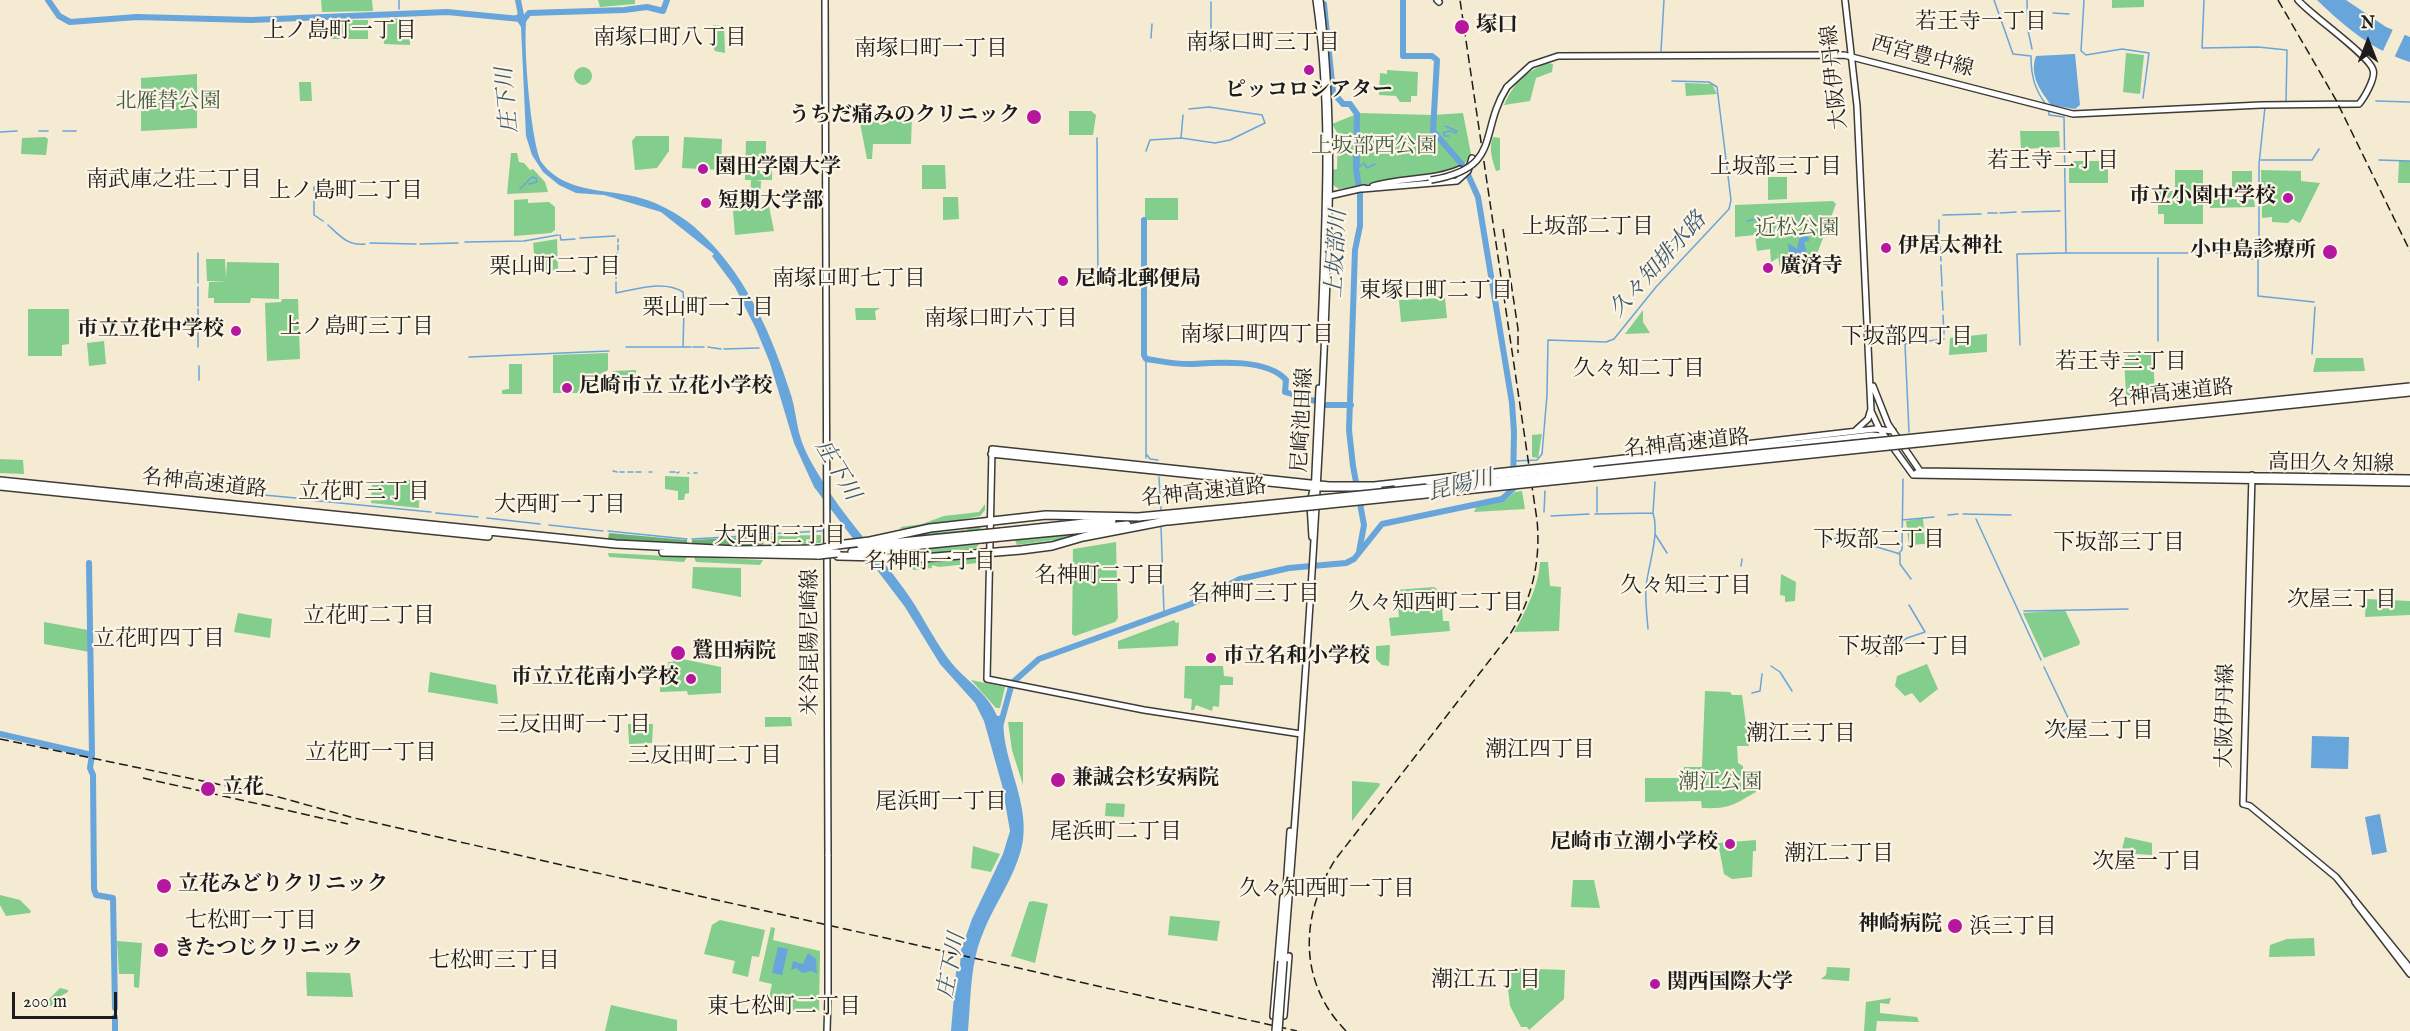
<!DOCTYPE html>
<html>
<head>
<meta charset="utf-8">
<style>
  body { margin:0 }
  #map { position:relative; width:2410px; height:1031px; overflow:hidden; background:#f5ead2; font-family:"IM FELL English",serif }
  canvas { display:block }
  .north { position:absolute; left:2338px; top:12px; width:60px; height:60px; -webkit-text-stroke:4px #fcf5e5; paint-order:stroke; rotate:0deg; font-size:16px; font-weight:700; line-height:24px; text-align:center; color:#1c1c1c }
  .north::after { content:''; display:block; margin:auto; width:21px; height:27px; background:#1c1c1c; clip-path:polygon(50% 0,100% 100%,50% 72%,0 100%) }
  .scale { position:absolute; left:12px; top:992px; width:105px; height:27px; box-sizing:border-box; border:3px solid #1c1c1c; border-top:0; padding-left:8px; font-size:18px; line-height:21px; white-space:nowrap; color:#1c1c1c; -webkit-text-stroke:4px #fcf5e5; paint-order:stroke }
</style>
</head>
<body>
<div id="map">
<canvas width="2410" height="1031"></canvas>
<div class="north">N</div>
<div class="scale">200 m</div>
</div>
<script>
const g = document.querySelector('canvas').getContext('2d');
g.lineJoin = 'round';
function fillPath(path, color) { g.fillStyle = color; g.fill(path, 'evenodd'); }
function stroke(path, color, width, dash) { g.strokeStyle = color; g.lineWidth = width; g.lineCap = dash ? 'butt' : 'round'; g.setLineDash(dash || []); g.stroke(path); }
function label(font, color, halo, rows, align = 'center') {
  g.font = font + ' "IM FELL English","Noto Serif JP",serif'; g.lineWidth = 4.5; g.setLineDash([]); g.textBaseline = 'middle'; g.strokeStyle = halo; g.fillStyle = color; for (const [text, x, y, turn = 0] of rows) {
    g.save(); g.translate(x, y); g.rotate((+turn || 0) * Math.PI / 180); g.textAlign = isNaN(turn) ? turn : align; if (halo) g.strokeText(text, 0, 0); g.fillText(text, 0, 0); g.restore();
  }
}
const green = new Path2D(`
  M321,0H372L373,11L322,12Z
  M598,0H635V4L600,7Z
  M2112,0H2144V7L2112,8Z
  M411,18L410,45L384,44L382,19Z
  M331,20H368V39H331Z
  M713,25L724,26L725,53L715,51L712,43Z
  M2126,53L2144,55L2140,94L2123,92Z
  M1548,63L1553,64L1552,72L1536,78L1530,101L1504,105C1513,84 1526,71 1548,63Z
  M574 76a9 9 0 1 1 18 0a9 9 0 1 1-18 0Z
  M1387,70L1418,72L1417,96H1411V102H1400L1396,96L1379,95L1380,73L1387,74Z
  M197,74V128L141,131V78Z
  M299,82H311L312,101H300Z
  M1685,83L1712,84L1717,94L1686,96Z
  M1069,111H1091L1096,115L1093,135H1069Z
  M1359,113L1432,115L1463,113L1471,154L1465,163L1458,168L1436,174L1339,189L1333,185L1332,170L1337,169L1338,134L1332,124Z
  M912,116L911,144H873L872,159H867L859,118Z
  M2020,131H2059L2060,147L2021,149Z
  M636,136H669V151L657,168L635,170L632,141Z
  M45,137L48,139L46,155L21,154L22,138Z
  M684,137L722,139L721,170L682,168Z
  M1493,137L1500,138V170L1496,171C1493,162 1488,149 1493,137Z
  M746,141H766V160H772V180H755L761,181L760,201H750L751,180H745Z
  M511,153H517L519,162L524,163L530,170L533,169L545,182L548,192L507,194Z
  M2074,161H2108V183H2069V164Z
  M2399,161H2410V183H2398Z
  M922,165H945L946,189H922Z
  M2175,170H2203V224H2164V214H2158V191H2175Z
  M2261,170L2301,171V181L2320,183L2300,223L2292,219L2288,223L2272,222V217L2262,218Z
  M2232,171H2252V182L2246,188H2232Z
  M1768,177H1787V199L1768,200Z
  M2210,193H2253L2255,207L2210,208Z
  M943,197H958L959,219L943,220Z
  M1145,198H1178V220H1145Z
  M528,199V203L549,202L555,207V230L551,233L514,236V200Z
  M1833,201L1836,204L1810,272L1798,277L1797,267L1780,269L1777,248L1778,258L1771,262L1770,249L1757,251L1755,235L1735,237V205Z
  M769,206L774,231L735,235L733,211Z
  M557,239L558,270L536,272L533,243Z
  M206,259H225L226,278L227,262L279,263V299L251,298L250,303H214V298H208L209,282L226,281H207Z
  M1445,298L1447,318L1401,322L1399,300Z
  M282,299H298L300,359L267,361L265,303L281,302Z
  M855,308H880L875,311L876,320H856Z
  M28,309H69V344L62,345V356H28Z
  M1643,310V322L1650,333L1625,334Z
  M1987,334V352L1949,355L1950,338Z
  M104,341L106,364L89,366L87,343Z
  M2153,351L2155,398L2129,400L2126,395L2124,357H2128V352Z
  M608,353V370L591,379V393H553V355Z
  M2316,358H2363L2365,371L2313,372Z
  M509,364H522V394H502V390L509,389Z
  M636,370L635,384L613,385V371Z
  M1542,434L1538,458L1532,457V435Z
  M0,459L23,460L24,474L0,473Z
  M665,476L689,477V493L685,494L684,500H678V491L665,489Z
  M420,479L419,508L371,503L372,484Z
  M1522,491L1525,509L1474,512L1477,506L1505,500L1515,492Z
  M985,504V510L980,516L899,532L901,527L922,524L944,516L979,512Z
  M1923,518L1925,544L1909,545L1906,521Z
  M968,526H978L984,531L885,542L884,540L938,529L940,532L967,530Z
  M1096,530L1070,538L1017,545L1015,540Z
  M821,535V543L769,546V536Z
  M1116,542L1118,618L1115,622L1075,636L1072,634L1073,549Z
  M979,544L976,548L913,556L882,553Z
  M608,553L687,557L684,562L609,557Z
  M694,557L763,560L760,565L696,562Z
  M969,557L981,559L983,569L978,563L939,567L932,565V568L913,570L912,564L897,565L898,559L939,561Z
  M1540,562H1548L1550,586L1561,587L1559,631L1514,632C1526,611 1539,585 1540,562Z
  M693,567L741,568V597L692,588Z
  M1781,574L1796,582L1795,601L1785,602V596L1780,595Z
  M1434,587L1441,592L1443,621H1449L1450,631L1391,636L1389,618L1399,617L1396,590Z
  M2366,599L2410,601V615L2365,617Z
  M2065,610L2080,642L2079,645L2044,658L2023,613Z
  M238,613L272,619L270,638L234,632Z
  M1174,620L1176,623L1179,622L1178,646L1118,649V641Z
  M44,622L88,630L90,652L44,644Z
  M1390,645L1389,666L1382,665L1376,659V646Z
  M673,657L721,667V693L688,695L687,691L660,692V675H667L668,662H673Z
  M1927,664L1938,689L1920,703L1912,693L1905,696L1895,686L1897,676Z
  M1185,666H1223L1224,676L1233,677V685H1220L1219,707L1213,706L1212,711L1196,705L1194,710H1191L1192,699L1184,698Z
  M430,672L496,685L498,704L428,692Z
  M971,680L1005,687L1000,708H996Z
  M1705,691L1730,692L1732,695H1742L1749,746H1737L1738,763L1743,766V770L1752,771L1755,774L1756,792C1733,805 1730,809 1702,808L1701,801L1645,802V778H1683L1684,767H1702Z
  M765,717H791L792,726L765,727Z
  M1008,722H1023V785L1012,750Z
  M628,724H653L652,743L629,744Z
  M1352,781L1379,783L1380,785L1352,821Z
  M1106,803L1125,804L1124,817L1105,816Z
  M2125,837L2152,843V855L2121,853Z
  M1756,840V851H1753L1752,877L1732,879L1724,874L1718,843Z
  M973,846L1000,854L991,872L971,868Z
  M1573,880H1594L1600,908L1571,907Z
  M0,895L20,900L31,911L30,913L6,916L0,905Z
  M1033,901L1048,904L1035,963L1011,956L1029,902Z
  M1170,916L1220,921L1217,941L1168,935Z
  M720,920L765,930L759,957L752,956L748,977L732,973L735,961L704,954L712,925Z
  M771,927L775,928L773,940L820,951L819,1011L812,1009L785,1011L786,1007L768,1002L772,984L759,981Z
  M2314,938L2315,956L2269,957L2270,945L2287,939Z
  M117,941L142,943L139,988L134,987V974H119Z
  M1827,967L1850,968L1849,981L1821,979L1826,975Z
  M1510,968L1565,970L1564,999L1529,1030L1527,1027H1521L1510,1006L1506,972Z
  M306,972L350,973L353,997L307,996Z
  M60,988L68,990V992L59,997L53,1006H25L49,999Z
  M1891,998L1889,1004L1880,1003V1013L1917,1017L1919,1022L1877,1021L1876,1031H1864L1866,1002Z
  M611,1005L677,1020V1031H605Z`);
const forest = new Path2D(`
  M609,533L687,540V545L608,539Z
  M764,536L763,546L692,545V540Z`);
const water = new Path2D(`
  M2317,0H2346L2386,27L2410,37V62C2374,51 2346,28 2317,0Z
  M520,13L527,16C522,36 531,147 542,163C568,197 614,187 650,201C671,209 691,222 706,238C747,278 773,338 790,392C795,406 796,422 800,436C804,450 812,464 820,477C843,517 877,551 904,589C921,612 933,639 950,661C965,680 988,693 997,716L1004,715C999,754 1029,798 1023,840C1018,873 995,902 983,933C970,963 971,998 968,1031H951L956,972L960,966L961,950L972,919L1003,854L1010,831L1002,785L984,721L975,703L940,664L905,607L814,487L794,443L770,363L756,329L735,287L712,256L714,254L661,212L604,195L576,193L559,185L543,172L532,155L526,136L521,27L514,16Z
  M2075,54L2080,105L2075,109L2051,105C2040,90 2029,75 2036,56Z
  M1801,232L1809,238V241L1804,242L1807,254L1798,257L1789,252L1788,243L1797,249Z
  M2312,736L2349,737L2348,769L2311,768Z
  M2380,814L2387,852L2372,855L2365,817Z
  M778,947L788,949L782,975L772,973Z
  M808,953L816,959L817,974L812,971L802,973L796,968L791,970L793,961L803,964Z`);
const pier = new Path2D(`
  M2394,27L2406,32L2394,58L2382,53Z`);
const stream = new Path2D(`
  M399,0V9
  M1994,0L2013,54L2031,56C2031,77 2035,90 2047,106
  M2027,0L2028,30L2032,49
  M2084,0L2081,51L2086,55L2122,49L2149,53L2143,98
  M2204,0L2202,48L2258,47L2287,50L2286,103
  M1211,2V51
  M399,13V15
  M2053,13L2069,14
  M1151,38L1152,24
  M1661,51L1664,0
  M2376,101L2410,102
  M2049,111V115L2064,117L2066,253H2252V259H2258V296L2314,302
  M1445,126L1457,131L1456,133L1449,131L1443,133L1445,136H1449
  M39,131H48
  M63,131H76
  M0,132L17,131
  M1097,138L1098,287
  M1181,138L1215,143L1230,140L1265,123L1262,115L1209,107L1189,109
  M1146,151L1150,140L1181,138L1183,115
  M1356,155H1359V167L1364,163L1367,168L1375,164
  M2261,160H2312L2319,149
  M2379,160L2410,161
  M529,184L537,182L536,178
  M314,187V215L323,221
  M520,189L532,177L536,178
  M2022,212L2060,211
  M1988,213H1997
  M2000,213L2016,212
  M1943,215L1981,214
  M1939,220V238
  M1747,221L1755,219L1776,235L1800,234
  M328,225C340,236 348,246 365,244
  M560,235L561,240L575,239
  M580,238L615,236
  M618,239V242
  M465,242L524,241L558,235
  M1940,242L1941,261
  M370,243L416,244
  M420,244L458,243
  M618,250V245
  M198,253V283
  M2158,258V341
  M2259,258V164L2265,107
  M617,261V253
  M1941,265L1942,286
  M617,271V266
  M616,278V274
  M616,282V293C638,289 664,280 683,292L684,305
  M198,287V306
  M1942,291L1943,310
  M198,309V347
  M1943,315L1944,334
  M2020,345L2017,254L2065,253
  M626,347H691
  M683,347L684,309
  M693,347H704
  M708,347L721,349
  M724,349L759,348
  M2312,354L2315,307
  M469,357L609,351
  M199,366V380
  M1909,432L1905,344L1944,339
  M1147,455L1150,459L1158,460
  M1146,458V359
  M1514,461L1537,460L1542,454L1547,395L1548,340L1606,342L1614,339L1656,287L1729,209L1731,200L1717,87L1709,82L1672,81
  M613,471L617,472
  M620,472H624
  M628,472H633
  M636,472H641
  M649,472H652
  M670,472H675
  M677,473L679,472
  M688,473H689
  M694,473H697
  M1159,477L1161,510
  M207,489L226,491
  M231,492L296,498
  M299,499L431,512
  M1544,512L1545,491
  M1597,512V487
  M436,513L478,517
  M1595,514L1653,513L1655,482
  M1963,514L2011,515
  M1948,515L1958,514
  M1551,516L1589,514
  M487,518L540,524
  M1976,519L2041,660
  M1902,520L1934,517
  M549,525L603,531
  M1161,526L1164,614
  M608,531L687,539
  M835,531L838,528
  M769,534L822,531
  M1655,534L1667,553
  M692,539L764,535
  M1826,543L1829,539L1860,536L1867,544L1900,554V564L1911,579
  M1898,554L1902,550L1903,479
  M1741,566L1742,559
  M2024,611L2128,609
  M1648,629C1647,616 1645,600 1646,587C1648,566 1660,534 1653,513
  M1877,656L1907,638L1925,632L1909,605
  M1771,666L1780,672L1792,691
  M2044,667L2072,726L2051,737
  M1752,693L1760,691L1762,674`);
const river = new Path2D(`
  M48,0L59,16L70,22L137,17L251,20L447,12L520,19
  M518,0L522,20
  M1324,4L1333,92L1343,104H1350L1357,114L1356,169L1360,194V226L1355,250L1349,430L1353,466L1364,525L1359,552
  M522,22L529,13L624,10L647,7L663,11L667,0
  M1144,220V355L1146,359C1161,361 1178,365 1193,364C1219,362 1268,359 1286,380L1285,392L1315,401
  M1326,405H1351
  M89,563L92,755
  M1001,723L1012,683L1039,659L1191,604L1240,579L1289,568L1346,563L1354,559L1382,524L1502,499L1513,489L1514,432L1512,403L1478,197L1465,168L1433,131L1437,60L1432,56H1403V0
  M0,734L92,755L90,768L93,775L94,889L96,895L113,898L115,1008
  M115,1031V1017`);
const major = new Path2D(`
  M825,0L828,856
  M1316,0C1332,109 1325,221 1321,330
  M1437,0L1439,2
  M1845,0L1857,106L1871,411L1879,428L1913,475L2410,483
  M1507,87L1531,65L1558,56L1844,55L2073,114L2261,105L2359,104C2364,98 2376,78 2373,70C2370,56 2312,16 2298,0
  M1373,186C1401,177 1433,181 1460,169
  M1362,189L1457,181L1468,171L1472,158
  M1329,196L1364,188
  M1873,386L1888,424L1920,471
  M1856,430L1868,419L1871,409
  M991,454L1317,488H1379
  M1590,462L1875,429L1893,431
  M1591,466L1872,435L1881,436L1885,440
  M1915,474L1920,471L2410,478
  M2252,475L2243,804L2250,806L2336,877L2410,968
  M1397,486L1428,482
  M1314,495L1319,388
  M1312,537L1310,504L1313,489
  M1301,734L1144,710L987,679L992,449L1329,485H1374L1428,479
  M1283,897L1273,1016H1284L1289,956
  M2355,902L2410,974
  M1281,961L1290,831
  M1284,961C1300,759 1315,556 1324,353C1329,235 1335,117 1320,0
  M827,1031L828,998`);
const highway = new Path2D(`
  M0,481L616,544L737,550L820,549
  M0,486L488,536
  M1138,517L1244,507
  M1168,521L1243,513
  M1001,532L1112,520
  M1001,537L1127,525
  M837,545L870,541L930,528L1046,515L1140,517
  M861,546L981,534
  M663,552L819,555
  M852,552L981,539
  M838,556L923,558L1021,550L1052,546L1083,537L1171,520`);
const rail = new Path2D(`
  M2278,0L2336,100L2410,251
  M1503,229L1518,329V353
  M0,739L275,796L354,818L1297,1031
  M143,778L348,824
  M1346,1031C1298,982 1300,916 1335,860L1510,634C1532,600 1541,561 1537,520L1460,0`);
const majorBridge = new Path2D(`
  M1431,180C1503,168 1478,133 1507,87
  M1428,479L1590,462
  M1428,482L1591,466
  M828,998V856
  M1275,1031L1281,961
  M1279,1031L1284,961`);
const highwayBridge = new Path2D(`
  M1244,507L2410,387
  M1243,513L2410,392
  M981,534L1001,532
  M981,539L1001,537
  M820,549L837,545
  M819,555L837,553`);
const markers = [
  [1462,27,8,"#b5179e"],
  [1309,70,6,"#b5179e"],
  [1034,117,8,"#b5179e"],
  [703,169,6,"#b5179e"],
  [2288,198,6,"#b5179e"],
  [706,203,6,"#b5179e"],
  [1886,248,6,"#b5179e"],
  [2330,252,8,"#b5179e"],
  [1768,268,6,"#b5179e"],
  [1063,281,6,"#b5179e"],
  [236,331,6,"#b5179e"],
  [567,388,6,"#b5179e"],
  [678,653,8,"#b5179e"],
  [1211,658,6,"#b5179e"],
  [691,679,6,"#b5179e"],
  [1058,780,8,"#b5179e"],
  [208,789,8,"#b5179e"],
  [1730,844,6,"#b5179e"],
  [164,886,8,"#b5179e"],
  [1955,926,8,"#b5179e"],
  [161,950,8,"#b5179e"],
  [1655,984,6,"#b5179e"]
];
const poiNames = [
  ["塚口",1476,27],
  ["ピッコロシアター",1309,92,"center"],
  ["うちだ痛みのクリニック",1020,117,"right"],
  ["園田学園大学",715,169],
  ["市立小園中学校",2276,198,"right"],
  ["短期大学部",718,203],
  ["伊居太神社",1898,248],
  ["小中島診療所",2316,252,"right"],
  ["廣済寺",1780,268],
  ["尼崎北郵便局",1075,281],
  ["市立立花中学校",224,331,"right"],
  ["尼崎市立 立花小学校",579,388],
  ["鷲田病院",692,653],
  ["市立名和小学校",1223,658],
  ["市立立花南小学校",679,679,"right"],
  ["兼誠会杉安病院",1072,780],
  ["立花",222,789],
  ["尼崎市立潮小学校",1718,844,"right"],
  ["立花みどりクリニック",178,886],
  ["神崎病院",1942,926,"right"],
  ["きたつじクリニック",174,950],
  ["関西国際大学",1667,984]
];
const streetNames = [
  ["西宮豊中線",1922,58,15],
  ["大阪伊丹線",1836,77,-96],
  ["名神高速道路",2171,395,-6],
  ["尼崎池田線",1304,420,-87],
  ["名神高速道路",1687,445,-6],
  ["高田久々知線",2331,465,1],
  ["名神高速道路",204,485,6],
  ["名神高速道路",1204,494,-6],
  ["米谷昆陽尼崎線",812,642,-90],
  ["大阪伊丹線",2227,716,-89]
];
const parkNames = [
  ["北雁替公園",168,103],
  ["上坂部西公園",1374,148],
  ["近松公園",1797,230],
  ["潮江公園",1720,784]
];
const neighbourhoodNames = [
  ["若王寺一丁目",1981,23],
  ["上ノ島町一丁目",340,32],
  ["南塚口町八丁目",670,39],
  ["南塚口町三丁目",1263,44],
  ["南塚口町一丁目",931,50],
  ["若王寺二丁目",2053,162],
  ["上坂部三丁目",1776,168],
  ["南武庫之荘二丁目",174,181],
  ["上ノ島町二丁目",346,192],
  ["上坂部二丁目",1588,228],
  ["栗山町二丁目",555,268],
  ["南塚口町七丁目",849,280],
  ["東塚口町二丁目",1436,292],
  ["栗山町一丁目",708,309],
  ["南塚口町六丁目",1001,320],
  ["上ノ島町三丁目",357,328],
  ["南塚口町四丁目",1257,336],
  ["下坂部四丁目",1907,338],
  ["若王寺三丁目",2121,363],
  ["久々知二丁目",1639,370],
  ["立花町三丁目",364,493],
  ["大西町一丁目",560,506],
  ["大西町三丁目",780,537],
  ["下坂部二丁目",1879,541],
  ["下坂部三丁目",2119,544],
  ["名神町一丁目",930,563],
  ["名神町二丁目",1100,577],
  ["久々知三丁目",1686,587],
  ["名神町三丁目",1254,595],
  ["次屋三丁目",2342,601],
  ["久々知西町二丁目",1436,604],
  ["立花町二丁目",369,617],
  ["立花町四丁目",159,640],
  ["下坂部一丁目",1904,648],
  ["三反田町一丁目",574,726],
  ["次屋二丁目",2099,732],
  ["潮江三丁目",1801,735],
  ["潮江四丁目",1540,751],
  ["立花町一丁目",371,754],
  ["三反田町二丁目",705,757],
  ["尾浜町一丁目",941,803],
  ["尾浜町二丁目",1116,833],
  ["潮江二丁目",1839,855],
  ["次屋一丁目",2147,863],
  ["久々知西町一丁目",1327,890],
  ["七松町一丁目",251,922],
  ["浜三丁目",2013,928],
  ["七松町三丁目",494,962],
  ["潮江五丁目",1486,981],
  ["東七松町二丁目",784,1008]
];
const waterNames = [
  ["庄下川",509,100,-95],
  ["上坂部川",1338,254,-87],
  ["久々知排水路",1659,266,-48],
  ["庄下川",836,471,59],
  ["昆陽川",1461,487,-14],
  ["庄下川",953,966,-79]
];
fillPath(green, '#83ce8c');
fillPath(forest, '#6ab178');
fillPath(water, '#68a5da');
fillPath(pier, '#f5ead2');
stroke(stream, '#68a5da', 1.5);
stroke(river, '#68a5da', 6);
stroke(major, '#3d3b37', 8);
stroke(highway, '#3d3b37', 10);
stroke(major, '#fff', 5);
stroke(highway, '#fff', 7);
stroke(rail, '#1c1c1c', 1.5, [9, 4.5]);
stroke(majorBridge, '#3d3b37', 8, []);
stroke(highwayBridge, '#3d3b37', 10, []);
stroke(majorBridge, '#fff', 5);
stroke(highwayBridge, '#fff', 7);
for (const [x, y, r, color] of markers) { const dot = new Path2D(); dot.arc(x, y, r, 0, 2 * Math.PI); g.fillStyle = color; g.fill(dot); stroke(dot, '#fcf5e5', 2); }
label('bold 21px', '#1c1c1c', '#fcf5e5', poiNames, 'left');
label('21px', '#1c1c1c', '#fcf5e5', streetNames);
label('21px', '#405a43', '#fcf5e5', parkNames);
label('22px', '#1c1c1c', '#fcf5e5', neighbourhoodNames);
label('italic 22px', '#3e5a71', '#fcf5e5', waterNames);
</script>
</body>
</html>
